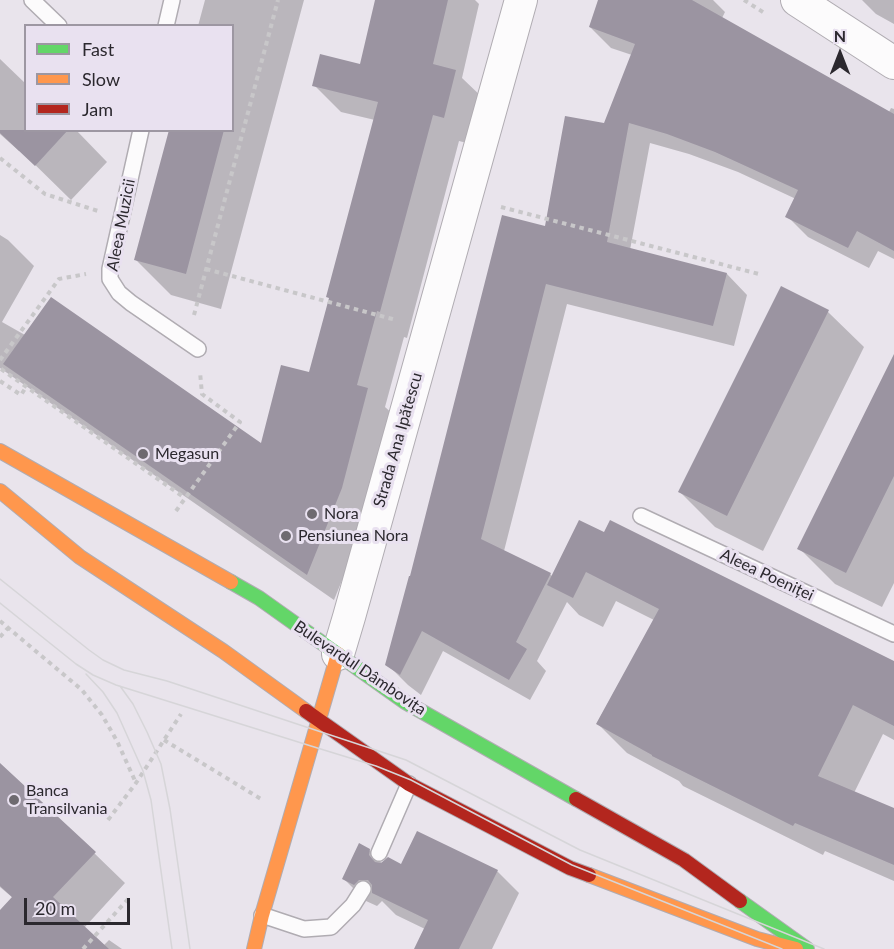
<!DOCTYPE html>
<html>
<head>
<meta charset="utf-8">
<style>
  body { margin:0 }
  #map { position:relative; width:894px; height:949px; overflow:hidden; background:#e9e4ec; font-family:Lato,sans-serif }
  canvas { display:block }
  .legend { position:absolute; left:24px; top:24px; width:210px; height:108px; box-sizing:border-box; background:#e9e1f0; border:2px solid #9d97a2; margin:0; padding:8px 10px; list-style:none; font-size:18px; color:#2b282e }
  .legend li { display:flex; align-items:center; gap:12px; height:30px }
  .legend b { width:30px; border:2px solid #9d97a2 }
  .north { position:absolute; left:810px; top:24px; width:60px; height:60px; -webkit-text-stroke:4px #e9e1f0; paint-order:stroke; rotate:0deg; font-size:16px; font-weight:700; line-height:24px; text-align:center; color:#2b282e }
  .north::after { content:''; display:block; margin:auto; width:21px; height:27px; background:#2b282e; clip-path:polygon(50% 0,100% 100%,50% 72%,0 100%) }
  .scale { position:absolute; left:24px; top:898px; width:106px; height:27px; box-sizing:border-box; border:3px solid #2b282e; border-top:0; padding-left:8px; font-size:18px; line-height:21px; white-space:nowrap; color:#2b282e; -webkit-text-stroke:4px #e9e1f0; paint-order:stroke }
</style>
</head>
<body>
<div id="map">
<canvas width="894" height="949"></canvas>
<ul class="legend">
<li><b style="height:8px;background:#63d668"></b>Fast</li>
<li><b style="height:8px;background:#ff974d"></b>Slow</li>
<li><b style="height:8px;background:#b3261e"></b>Jam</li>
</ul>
<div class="north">N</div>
<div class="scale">20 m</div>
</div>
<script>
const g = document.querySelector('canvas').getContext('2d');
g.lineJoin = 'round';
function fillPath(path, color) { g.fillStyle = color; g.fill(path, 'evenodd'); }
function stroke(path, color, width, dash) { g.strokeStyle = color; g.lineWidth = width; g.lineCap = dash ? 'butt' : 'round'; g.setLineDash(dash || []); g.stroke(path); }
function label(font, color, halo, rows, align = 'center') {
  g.font = font + ' Lato,sans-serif'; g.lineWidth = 6; g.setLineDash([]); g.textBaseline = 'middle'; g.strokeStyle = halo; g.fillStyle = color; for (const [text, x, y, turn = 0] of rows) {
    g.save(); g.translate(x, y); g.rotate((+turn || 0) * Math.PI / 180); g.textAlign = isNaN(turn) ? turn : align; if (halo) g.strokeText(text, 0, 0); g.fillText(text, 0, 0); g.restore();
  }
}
const shadow = new Path2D(`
  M205,0H304L221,309L171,295L136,260L170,130H232V26H198Z
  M377,0H475L479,4L462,78L483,98L471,144L459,141L407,338L404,337L385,407L395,416L368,516L334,600L0,368V235L8,240L34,266L2,322L25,335L262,445L310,374L375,120L341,112L314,85L361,66Z
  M600,0H713L725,12L722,18L889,112L891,108L894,109V259L878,251L869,268L808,237L787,216L796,199L738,172L689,154L650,143L630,250L727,274L747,295L734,346L567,304L504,551L550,574L553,577L580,522L894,663V740L883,734L854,793L894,810V881L825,851L823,855L683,786L679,781L627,753L597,723L654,620L616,601L603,627L579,615L567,602L537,661L546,671L530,700L443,651L421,695L408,685L387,664L546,228L605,125L632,55L611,48L590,27Z
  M862,0H894V24L876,14Z
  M0,59L26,84V130H76L107,162L71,200L20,150L19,151L0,134Z
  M781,288L828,312L864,347L763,551L715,527L680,492Z
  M894,357V583L882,607L835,584L799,548Z
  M0,765L94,853L125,883L84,928L103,946L109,940L122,949H0V912L13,898L0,887Z
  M369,850L382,863L401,866L497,871L519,893L492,949H415L425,929L396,915L382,901L377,906L366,901L343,878Z`);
const building = new Path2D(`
  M375,0H448L433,64L456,70L444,118L433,115L380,312L377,311L357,385L368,388L342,488L307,575L3,364L51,297L261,443L281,365L309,372L329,298L326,297L378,102L312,86L320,54L360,64Z
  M598,0H692L894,114V251L857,231L848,248L785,217L798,190L715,152L667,134L629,123L607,242L727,273L713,326L546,284L481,539L551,573L516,642L527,649L509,680L422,631L400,675L385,665L409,576H410L502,215L545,226L565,116L604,123L635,44L589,27Z
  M0,130H68L35,166L0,133Z
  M169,130H224L186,274L134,260Z
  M781,286L829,310L727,516L678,492Z
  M894,354V476L846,573L797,549Z
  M579,520L604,532L610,520L894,661V726L853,705L818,776L894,808V865L795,823L793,826L652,756V755L596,724L659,609L586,572L573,598L547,585Z
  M0,763L96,852L53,897L109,949H0V910L12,897L0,886Z
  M417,831L498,870L459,949H414L428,920L372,893V885L368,880H359L354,885L342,879L359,843L370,849L369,855L375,862L381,863L388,857L401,864Z`);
const path = new Path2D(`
  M744,0L766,14
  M0,158L45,194L98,211
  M501,207L759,274
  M206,269L396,320
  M194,315L278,0
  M0,360L59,279L86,274
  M1,369L185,498
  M0,381L21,395L26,387
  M176,511L240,422L202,394L200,372
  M0,621L82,690L102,715L117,741L136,783
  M0,637L8,628
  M164,740L261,799
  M108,820L136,783L181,714
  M83,949L129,898`);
const lane = new Path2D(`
  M32,0L59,26
  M166,26L172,0
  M141,130L110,269V279L119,293L131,303L198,349
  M641,516L894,634
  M379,853L409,784
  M262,915L304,929L331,927L353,905L363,889`);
const street = new Path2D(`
  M797,0L894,63
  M338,654L349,617L521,0`);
const fast = new Path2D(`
  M231,582L259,598L405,702L576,799
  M740,901L807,949`);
const slow = new Path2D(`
  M0,451L231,582
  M0,491L80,557L223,651L306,711
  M589,875L757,939L796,949
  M254,949L262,915L338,654`);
const jam = new Path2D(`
  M306,711L409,784L570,868L589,875
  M576,799L684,860L740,901`);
const tram = new Path2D(`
  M0,579L89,650L103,660L124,670L167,681L406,760L580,850L824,949
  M0,603L76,664L93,675L116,685L311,746L376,766L411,780L572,865L782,949
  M86,674L103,692L117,713L143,771L151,800L172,949
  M120,686L133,704L147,732L161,764L170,809L190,949`);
const markers = [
  [143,454,6,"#6e6a70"],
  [312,514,6,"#6e6a70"],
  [286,536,6,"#6e6a70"],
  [14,800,6,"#6e6a70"]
];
const streetNames = [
  ["Aleea Muzicii",121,225,-79],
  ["Strada Ana Ipătescu",398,440,-74],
  ["Aleea Poeniței",767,575,25],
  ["Bulevardul Dâmbovița",360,668,34]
];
const poiNames = [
  ["Megasun",155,454],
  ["Nora",324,514],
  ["Pensiunea Nora",298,536],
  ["Banca",26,791],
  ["Transilvania",26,809]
];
fillPath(shadow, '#0003');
fillPath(building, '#9b94a1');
stroke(lane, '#b0acb2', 18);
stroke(street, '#b0acb2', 34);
stroke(fast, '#b0acb2', 16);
stroke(slow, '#b0acb2', 16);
stroke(jam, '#b0acb2', 16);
stroke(path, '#c8c7c9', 4, [4.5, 4.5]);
stroke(lane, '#fcfbfc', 15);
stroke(street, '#fcfbfc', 32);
stroke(fast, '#63d668', 14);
stroke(slow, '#ff974d', 14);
stroke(jam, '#b3261e', 14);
stroke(tram, '#d6d5d8', 1.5);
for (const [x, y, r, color] of markers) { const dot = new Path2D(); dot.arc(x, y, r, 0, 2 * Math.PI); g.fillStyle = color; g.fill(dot); stroke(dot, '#e9e1f0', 2); }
label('16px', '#2b282e', '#e9e1f0', streetNames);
label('16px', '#2b282e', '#e9e1f0', poiNames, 'left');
</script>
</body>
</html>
